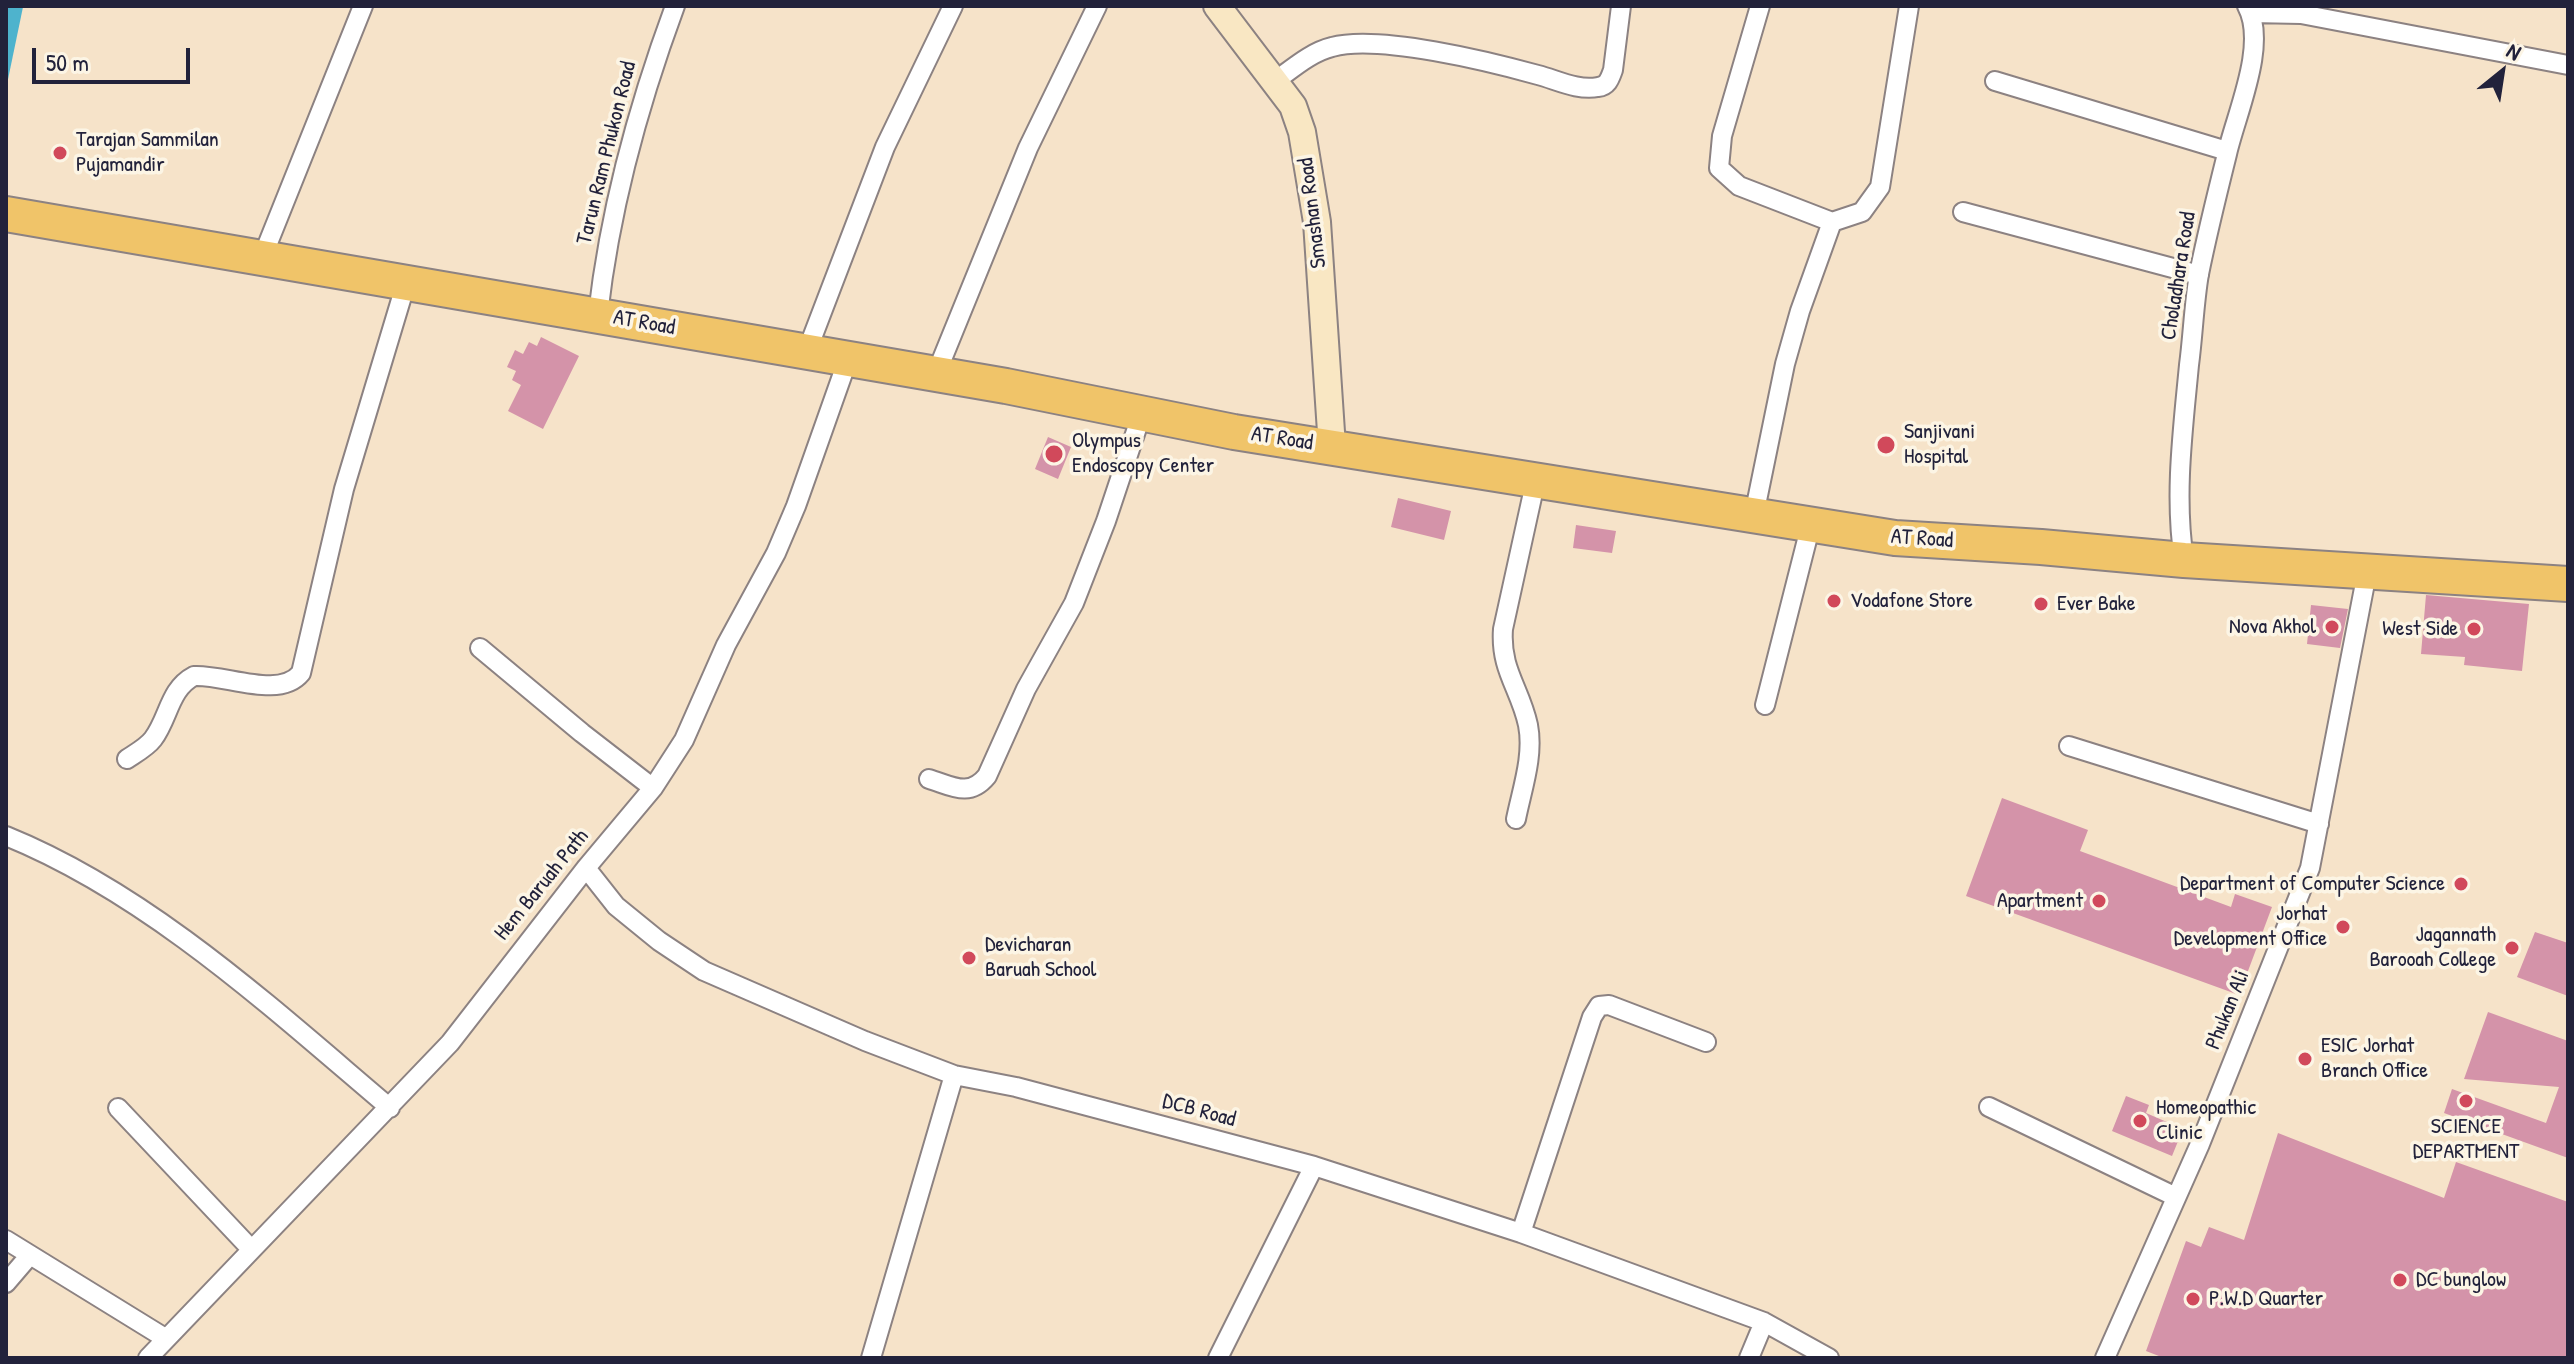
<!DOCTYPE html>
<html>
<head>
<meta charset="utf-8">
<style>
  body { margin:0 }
  #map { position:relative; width:2574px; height:1364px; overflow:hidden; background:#f6e3c9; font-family:"Patrick Hand",sans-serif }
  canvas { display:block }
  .frame { position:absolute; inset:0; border:8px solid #22223b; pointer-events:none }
  .north { position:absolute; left:2462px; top:32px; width:80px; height:80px; -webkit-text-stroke:6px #fcf5e5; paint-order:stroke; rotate:30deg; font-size:22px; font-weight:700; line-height:32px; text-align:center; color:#22223b }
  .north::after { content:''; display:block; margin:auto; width:28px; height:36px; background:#22223b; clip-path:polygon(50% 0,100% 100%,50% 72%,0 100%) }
  .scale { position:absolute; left:32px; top:48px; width:158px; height:36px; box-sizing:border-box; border:4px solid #22223b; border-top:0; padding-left:10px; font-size:24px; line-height:28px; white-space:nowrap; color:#22223b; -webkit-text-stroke:6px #fcf5e5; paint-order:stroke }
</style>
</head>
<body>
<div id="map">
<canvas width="2574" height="1364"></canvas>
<div class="frame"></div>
<div class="north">N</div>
<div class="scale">50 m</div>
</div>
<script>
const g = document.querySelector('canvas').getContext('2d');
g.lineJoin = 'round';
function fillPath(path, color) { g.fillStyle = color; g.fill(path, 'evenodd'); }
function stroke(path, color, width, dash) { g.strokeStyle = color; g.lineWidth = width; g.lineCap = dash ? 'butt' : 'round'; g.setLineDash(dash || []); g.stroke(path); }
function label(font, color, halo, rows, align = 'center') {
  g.font = font + ' "Patrick Hand",sans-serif'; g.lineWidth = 7; g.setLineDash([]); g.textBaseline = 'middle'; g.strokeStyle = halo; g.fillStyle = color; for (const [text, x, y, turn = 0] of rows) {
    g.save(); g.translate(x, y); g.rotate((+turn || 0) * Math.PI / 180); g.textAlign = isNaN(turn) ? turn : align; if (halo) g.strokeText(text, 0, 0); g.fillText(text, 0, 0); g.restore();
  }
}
const water = new Path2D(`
  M6,6L23,7L6,89Z`);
const building = new Path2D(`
  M541,337L579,356L543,429L508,411L521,385L512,380L516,371L507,367L515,350L523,354L529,342L537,346Z
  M1048,437L1071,447L1058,479L1035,469Z
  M1398,498L1451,511L1444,540L1391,527Z
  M1576,525L1616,531L1612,553L1573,548Z
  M2426,595L2529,604L2522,671L2464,665L2465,657L2421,654Z
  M2311,605L2348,609L2340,648L2307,644Z
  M2002,798L2088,830L2080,851L2231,907L2235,894L2272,907L2239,995L1966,896Z
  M2535,932L2568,943V996L2517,977Z
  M2488,1012L2568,1041V1158L2444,1113L2452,1089L2546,1123L2559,1087L2464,1079Z
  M2126,1096L2149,1105L2146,1113L2183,1129L2172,1156L2112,1131Z
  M2278,1133L2444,1198L2456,1162L2568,1202V1358H2164L2146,1351L2186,1241L2201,1247L2209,1227L2244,1240Z`);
const street = new Path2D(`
  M1760,6L1722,136L1719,168L1739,186L1832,222
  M2251,13L2301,14L2568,65
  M1275,81C1292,69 1311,52 1332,47C1378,34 1491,62 1538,75C1557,80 1578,91 1598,87C1608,86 1610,78 1613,70L1621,6
  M1995,81L2227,151
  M1963,212L2199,275
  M262,258L363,6
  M598,314C610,208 638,106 675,6
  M807,351L885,147L953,6
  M936,374L1028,148L1097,6
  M1754,515L1785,364L1800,311L1832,222L1862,212L1880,187L1909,6
  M2184,560C2174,496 2183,429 2189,365C2193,335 2194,303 2199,274C2207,234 2217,194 2227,154C2236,114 2268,45 2247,6
  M480,648L582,733L653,788
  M1765,705L1811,524
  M2069,746L2319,824
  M127,759C136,753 147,747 153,739C169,718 169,689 194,676C225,674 279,700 301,673L344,489L406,283
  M929,779C952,786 969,798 987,776L1026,689L1074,603L1106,521L1142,413
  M1516,819C1522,789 1534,756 1528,725C1520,688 1500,670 1503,629L1536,479
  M6,836C149,894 273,1009 390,1108
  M586,868L616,906L659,941L704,971L865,1041L954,1075L1016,1087L1314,1166L1521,1233L1764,1322L1829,1358
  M1989,1107L2176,1197
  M118,1108L251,1249
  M1521,1233L1592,1017L1599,1006L1609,1005L1706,1042
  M6,1240L165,1338
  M6,1283L30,1255
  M148,1358L450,1043L586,868L653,788L684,740L726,645L776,553L796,506L848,359
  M871,1358L954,1075
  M1218,1358L1314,1166
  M1749,1358L1764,1322
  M2105,1358L2200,1144L2310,868L2365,583V571`);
const secondary = new Path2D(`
  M1217,6L1293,106L1302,132L1317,222L1332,447`);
const highway = new Path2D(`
  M6,214L1006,386L1234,432L1895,538L2041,547L2184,560L2568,584`);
const markers = [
  [60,153,8,"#d1495b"],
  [1886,445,10,"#d1495b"],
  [1054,454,10,"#d1495b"],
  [1834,601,8,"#d1495b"],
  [2041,604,8,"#d1495b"],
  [2332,627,8,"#d1495b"],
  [2474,629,8,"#d1495b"],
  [2461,884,8,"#d1495b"],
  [2099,901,8,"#d1495b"],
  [2343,927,8,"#d1495b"],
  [2512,948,8,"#d1495b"],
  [969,958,8,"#d1495b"],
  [2305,1059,8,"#d1495b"],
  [2466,1101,8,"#d1495b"],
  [2140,1121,8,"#d1495b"],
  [2400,1280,8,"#d1495b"],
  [2193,1299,8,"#d1495b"]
];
const poiNames = [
  ["Tarajan Sammilan",76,140],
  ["Pujamandir",76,165],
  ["Sanjivani",1904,432],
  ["Hospital",1904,457],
  ["Olympus",1072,441],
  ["Endoscopy Center",1072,466],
  ["Vodafone Store",1850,601],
  ["Ever Bake",2057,604],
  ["Nova Akhol",2316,627,"right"],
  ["West Side",2458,629,"right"],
  ["Department of Computer Science",2445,884,"right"],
  ["Apartment",2083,901,"right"],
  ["Jorhat",2327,914,"right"],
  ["Development Office",2327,939,"right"],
  ["Jagannath",2496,935,"right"],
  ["Barooah College",2496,960,"right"],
  ["Devicharan",985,945],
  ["Baruah School",985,970],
  ["ESIC Jorhat",2321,1046],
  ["Branch Office",2321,1071],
  ["Homeopathic",2156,1108],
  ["Clinic",2156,1133],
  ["SCIENCE",2466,1127,"center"],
  ["DEPARTMENT",2466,1152,"center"],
  ["DC bunglow",2416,1280],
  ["P.W.D Quarter",2209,1299]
];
const streetNames = [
  ["Tarun Ram Phukon Road",607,153,-76],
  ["Smashan Road",1313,213,-97],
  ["Choladhara Road",2179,276,-81],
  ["AT Road",644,323,10],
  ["AT Road",1282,439,9],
  ["AT Road",1922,539,4],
  ["Hem Baruah Path",542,885,-51],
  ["Phukan Ali",2228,1010,-68],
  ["DCB Road",1199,1111,15]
];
fillPath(water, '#4eb3cd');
fillPath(building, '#d493a9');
stroke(street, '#8c8282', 22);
stroke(secondary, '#8c8282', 30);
stroke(highway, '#8c8282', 38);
stroke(street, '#fff', 18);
stroke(secondary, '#f9e7c3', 26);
stroke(highway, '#f0c469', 34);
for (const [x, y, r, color] of markers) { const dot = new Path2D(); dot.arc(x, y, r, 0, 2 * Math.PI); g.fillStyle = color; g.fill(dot); stroke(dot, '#fcf5e5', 3); }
label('22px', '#22223b', '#fcf5e5', poiNames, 'left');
label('22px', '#22223b', '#fcf5e5', streetNames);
</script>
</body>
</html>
